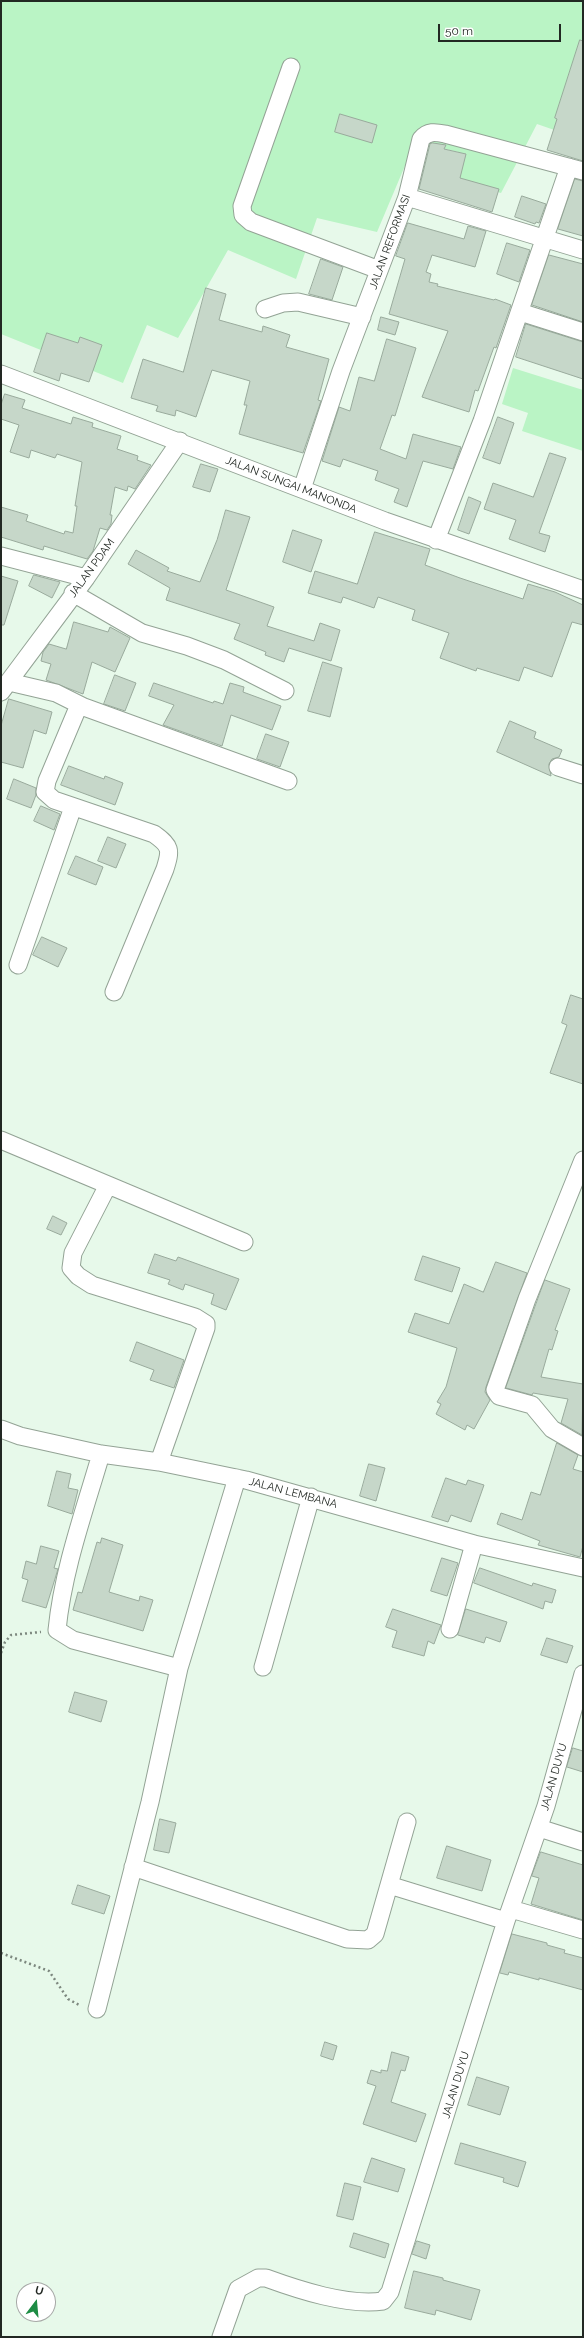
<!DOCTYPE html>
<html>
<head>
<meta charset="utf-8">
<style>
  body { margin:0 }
  #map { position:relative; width:584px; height:2338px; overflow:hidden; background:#e7f9ea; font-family:Raleway,sans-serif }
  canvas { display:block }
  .frame { position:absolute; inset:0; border:2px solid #222823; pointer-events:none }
  .north { position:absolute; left:16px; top:2282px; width:40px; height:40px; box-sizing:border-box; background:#fff; border:1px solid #a7a9a7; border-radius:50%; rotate:16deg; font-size:11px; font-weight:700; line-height:16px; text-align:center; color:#222823 }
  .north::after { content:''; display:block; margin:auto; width:14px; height:18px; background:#1d8c44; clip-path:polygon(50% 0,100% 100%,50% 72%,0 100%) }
  .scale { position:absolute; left:438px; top:24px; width:123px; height:18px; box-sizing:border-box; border:2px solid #222823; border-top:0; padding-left:5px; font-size:12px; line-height:14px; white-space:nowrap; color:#222823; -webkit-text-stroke:3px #fff; paint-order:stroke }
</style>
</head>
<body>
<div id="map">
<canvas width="584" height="2338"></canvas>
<div class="frame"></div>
<div class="north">U</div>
<div class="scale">50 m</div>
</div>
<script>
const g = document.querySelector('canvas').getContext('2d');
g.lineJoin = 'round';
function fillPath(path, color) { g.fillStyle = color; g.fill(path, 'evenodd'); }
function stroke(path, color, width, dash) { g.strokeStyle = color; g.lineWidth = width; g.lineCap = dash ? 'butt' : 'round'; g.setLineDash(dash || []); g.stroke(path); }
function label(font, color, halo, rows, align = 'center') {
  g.font = font + ' Raleway,sans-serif'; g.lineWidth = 3; g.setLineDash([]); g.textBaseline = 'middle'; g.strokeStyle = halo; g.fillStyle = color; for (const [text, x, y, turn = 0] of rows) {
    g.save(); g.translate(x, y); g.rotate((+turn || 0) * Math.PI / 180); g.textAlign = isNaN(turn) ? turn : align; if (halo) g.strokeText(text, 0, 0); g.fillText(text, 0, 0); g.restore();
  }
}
const green = new Path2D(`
  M1,1H583V140L537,124L501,193L457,180L458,152L415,142L377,232L317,218L296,279L228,250L178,338L147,325L123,383L1,334Z
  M513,368L583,390V451L522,431L528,413L502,404Z`);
const building = new Path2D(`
  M580,40L583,41V161L547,150L557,119L555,118Z
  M340,114L377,125L372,143L335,132Z
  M433,143L446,145L444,149L466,154L460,178L499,189L492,212L419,189L430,144Z
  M575,179L583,181V236L558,229Z
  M522,196L546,204L539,223L536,222L535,224L515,217Z
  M408,223L464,239L468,226L486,231L475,267L432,255L426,272L431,274L429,282L438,284L437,286L494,300L495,299L511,305L496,348L494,347L478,391L475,390L469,412L422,397L448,331L389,314L405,259L396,256Z
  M507,243L530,250L519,282L497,274Z
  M549,255L583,264V322L532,305Z
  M321,259L343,267L332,300L309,294Z
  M206,288L226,294L219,320L262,332L263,326L290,335L286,347L329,359L318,400L321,401L303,453L239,434L247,405H244L250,381L212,370L196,417L176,410L175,416L156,411L158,406L131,398L143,359L183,372Z
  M381,317L399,322L395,335L378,330Z
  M526,324L583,342V379L516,357Z
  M47,333L78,343L80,337L102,345L89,382L61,373L59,381L34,372Z
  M387,339L416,348L395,416L392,415L380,449L406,459L413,434L461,447L453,469L423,461L407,507L394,502L399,489L375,480L378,471L343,459L340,467L322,461L339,407L350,411L359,377L374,381Z
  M5,394L25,400L22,408L71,424L73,417L93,423L92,427L121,436L117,449L138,456L137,460L151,465L135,489L128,486L127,491L115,487L110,515H112L111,524L107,530L100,528L93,551L87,559L44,546L43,550L1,537V507L28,515L26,521L64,534L65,531L73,533L77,506H75L82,462L57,454L55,458L31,450L29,458L10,452L19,425L1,419V405Z
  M498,417L514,423L500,464L483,458Z
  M550,453L566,458L539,533L550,536L545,552L509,539L516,520L484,509L493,483L533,497Z
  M201,464L218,469L210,492L193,487Z
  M469,497L481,502L469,534L458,530Z
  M226,510L250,517L226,590L274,607L267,626L314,641L320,623L340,630L331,661L289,648L284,662L265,655L266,652L234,639L240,624L166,600L170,588L128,564L136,550L169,568L167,571L200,582L217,540Z
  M293,530L322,540L311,572L283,562Z
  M375,532L430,549L425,565L460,578L523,599L528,584L555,592L583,605V625L572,622L552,677L524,667L519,681L477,668L476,671L440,658L449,633L412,620L415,610L378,597L374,608L343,597L341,603L308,593L315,571L357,584Z
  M34,575L60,582L52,598L29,586Z
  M1,576L18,581L4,625H1Z
  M74,622L108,632L110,627L130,638L115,672L92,662L83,694L46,680L51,664L41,661L43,652L49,644L66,649Z
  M323,662L342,668L330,717L308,711Z
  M115,675L136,683L125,711L104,704Z
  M154,683L213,703L214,701L223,704L230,683L244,687L243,692L281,706L272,730L231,715L222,746L163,725L174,705L149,696Z
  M9,699L52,712L46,734L34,730L23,768L1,762V726Z
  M510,721L536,732L534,738L562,750L559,757L552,759L549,764L551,776L497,752Z
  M266,734L289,742L280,767L257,759Z
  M69,766L104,779L105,776L123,783L115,805L61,785Z
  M14,779L36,788V795L31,808L7,799Z
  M41,806L60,814L54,830L34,821Z
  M108,837L126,844L116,868L98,861Z
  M76,856L103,867L96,885L68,874Z
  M42,937L67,948L58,967L33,955Z
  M571,995L583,999V1084L550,1073L567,1025L562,1023Z
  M53,1216L67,1223L61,1235L47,1229Z
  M155,1254L176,1261L178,1257L239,1279L226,1310L211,1304L214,1294L185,1284L183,1290L168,1284L170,1280L148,1273Z
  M423,1256L460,1268L452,1292L415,1280Z
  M496,1262L527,1273L486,1387L485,1392L490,1400L474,1429L467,1425L465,1430L436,1414L441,1404L437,1402L446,1387L457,1348L408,1332L415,1313L449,1324L464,1284L483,1292Z
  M545,1280L570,1289L555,1330L558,1331L552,1350L549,1349L541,1377L583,1384L582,1435L561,1423L568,1399L533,1393L532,1395L506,1388Z
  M137,1342L184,1360L174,1388L150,1380L154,1370L130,1361Z
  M557,1443L578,1455L573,1469L583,1472V1546L580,1557L538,1545L540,1541L497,1524L501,1513L522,1520L531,1492L540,1495Z
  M369,1464L385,1468L376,1501L360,1496Z
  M57,1471L71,1474L68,1488L78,1490L72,1514L48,1506Z
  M446,1478L466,1485L468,1480L484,1485L471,1522L451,1515L448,1522L432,1517Z
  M102,1538L123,1545L109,1592L139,1601L140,1596L153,1600L143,1631L73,1610L78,1592L82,1593L97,1542L100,1543Z
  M41,1546L59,1551L54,1568L58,1569L46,1608L22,1601L28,1580L22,1578L26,1561L36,1564Z
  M442,1558L458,1563L447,1596L431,1591Z
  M480,1568L532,1586L533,1583L556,1590L552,1603L545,1601L543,1609L474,1583Z
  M393,1609L441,1625L434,1644L428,1641L424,1656L392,1647L397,1631L386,1627Z
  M466,1609L507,1622L500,1642L486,1637L484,1643L458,1635Z
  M547,1638L573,1646L567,1663L541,1655Z
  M75,1692L107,1701L101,1722L69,1712Z
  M573,1748L583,1751V1772L567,1767Z
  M160,1819L176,1823L169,1853L154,1850Z
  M447,1846L491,1860L482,1891L437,1878Z
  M541,1852L583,1865V1920L531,1904L539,1878L532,1876Z
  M78,1885L110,1896L104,1914L72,1904Z
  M512,1934L547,1943V1945L565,1950L564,1953L583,1958V1990L539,1978V1980L509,1972L508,1975L500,1973Z
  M325,2042L337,2046L333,2060L321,2056Z
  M392,2052L409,2057L405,2071L401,2070L391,2102L426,2114L416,2142L363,2124L376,2086L367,2083L371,2070L381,2073V2070L387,2071Z
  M477,2077L509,2087L500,2115L468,2105Z
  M461,2143L526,2162L518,2187L503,2182L504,2178L455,2164Z
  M372,2158L405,2169L398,2192L364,2182Z
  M345,2183L361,2187L353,2220L337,2216Z
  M354,2233L389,2244L385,2258L350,2247Z
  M417,2241L430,2245L426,2259L412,2254Z
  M414,2271L443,2278V2280L480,2290L471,2320L436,2310L435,2315L405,2308Z`);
const path = new Path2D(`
  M1,1653L5,1642L11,1635L41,1632
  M1,1953L49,1971L68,1999L81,2006`);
const street = new Path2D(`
  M291,67L242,206L243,215L251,222L379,270
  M407,197L583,250
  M265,309L283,303L298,302L362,317
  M520,312L583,332
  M1,374L385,521L583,590
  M302,489L341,371L407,197L421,139C428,131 435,132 445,134L583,171
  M436,540L482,421L569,167
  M1,556L86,578
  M73,593L142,633L187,646L224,660L285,691
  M9,682L56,693L84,707L288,781
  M1,692L86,578L180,441
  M79,705L47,781L45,792L54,800L154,834C171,846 171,850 165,869L114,992
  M558,767L583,775
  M18,965L73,807
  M1,1140L244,1242
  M583,1160L527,1299L495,1390L499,1396L532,1405L552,1429L583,1447
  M108,1185L73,1253L71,1268L78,1276L92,1285L195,1317L206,1324V1328L159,1462
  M1,1429L20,1436L101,1454L159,1462L246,1480L474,1544L583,1568
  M450,1629L474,1544
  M263,1667L311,1497
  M179,1668L237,1478
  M539,1828L583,1842
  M133,1867L347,1939L368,1940L375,1934L407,1822
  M389,1885L506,1921
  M511,1909L583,1930
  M97,2009L150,1802L179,1668L73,1640L57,1630C63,1570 84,1512 101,1454
  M221,2337L238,2289L258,2278H266C299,2290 347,2306 383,2301L390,2292L506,1921L546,1806L583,1674`);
const streetNames = [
  ["JALAN REFORMASI",390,242,-70],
  ["JALAN SUNGAI MANONDA",291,485,21],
  ["JALAN PDAM",92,568,-54],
  ["JALAN LEMBANA",293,1493,15],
  ["JALAN DUYU",554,1777,-74],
  ["JALAN DUYU",456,2085,-73]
];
fillPath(green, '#baf4c5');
fillPath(building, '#c6d7c9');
stroke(building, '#99aa9c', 1);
stroke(street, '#93a395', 19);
stroke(path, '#7d887f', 2.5, [2, 3]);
stroke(street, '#fff', 17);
label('11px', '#222823', '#fff', streetNames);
</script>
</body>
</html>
